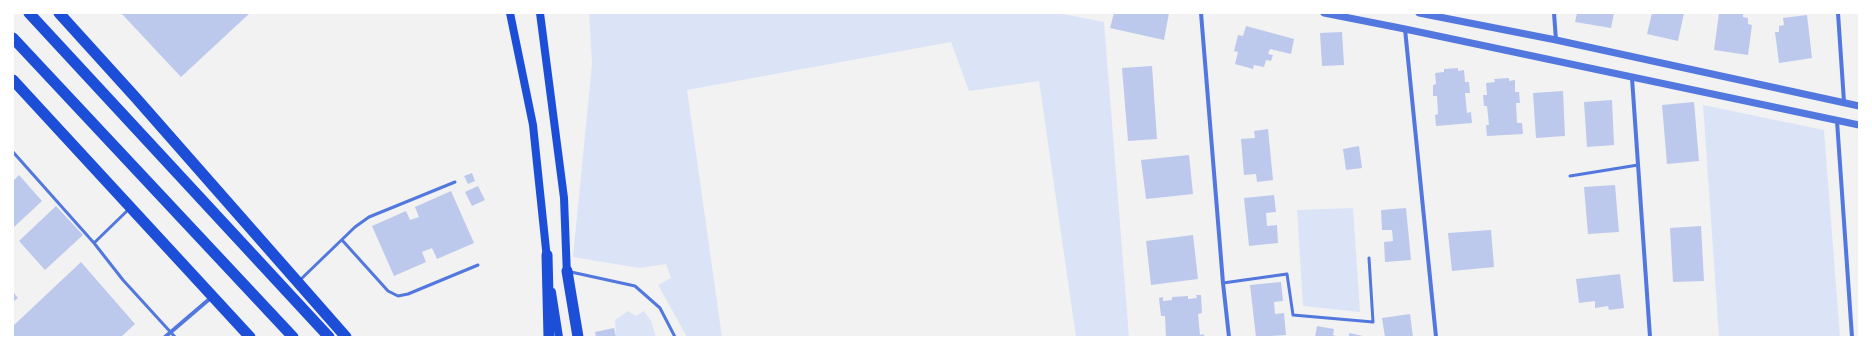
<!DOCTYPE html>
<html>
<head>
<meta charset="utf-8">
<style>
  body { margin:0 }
  #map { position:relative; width:1872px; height:350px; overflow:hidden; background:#f2f2f2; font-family:"Source Sans 3",sans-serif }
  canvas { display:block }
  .frame { position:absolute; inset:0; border:14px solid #fff; pointer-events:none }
</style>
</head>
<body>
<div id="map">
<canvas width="1872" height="350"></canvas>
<div class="frame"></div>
</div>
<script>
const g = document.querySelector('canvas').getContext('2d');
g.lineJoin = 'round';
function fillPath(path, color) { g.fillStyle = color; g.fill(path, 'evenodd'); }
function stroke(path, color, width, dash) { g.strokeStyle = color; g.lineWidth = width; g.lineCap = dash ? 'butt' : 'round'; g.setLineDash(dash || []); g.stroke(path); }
const green = new Path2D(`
  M589,13H1058L1104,22L1129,337H1076L1039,81L969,91L951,42L687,90L722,337H687L658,285L671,278L666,264L639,268L573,257L592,64Z
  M1703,105L1824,130L1840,337H1719Z
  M1353,208L1360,312L1303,306L1297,210Z
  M628,311L636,316L644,311L651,321L656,337H616L615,320Z`);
const building = new Path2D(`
  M121,13H250L181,77Z
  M1114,13H1169L1164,40L1110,28Z
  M1577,13H1614L1611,28L1575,22Z
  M1652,13H1684L1678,41L1647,34Z
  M1719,13H1743V17L1748,18V24L1752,25L1748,55L1714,50Z
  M1807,15L1812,58L1779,63L1775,32H1779V26L1784,25L1783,18Z
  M1246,26L1294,39L1291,54L1270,49L1268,54L1273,55L1271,61L1266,60L1264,67L1254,65L1253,69L1235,64L1238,52L1234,51L1238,35L1243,36Z
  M1342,32L1344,65L1322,66L1320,33Z
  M1152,66L1157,139L1128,141L1122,68Z
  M1458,68V71L1464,70L1465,82H1469L1470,93H1465L1467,113L1471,112L1472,123L1436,126L1435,115L1438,114L1437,96H1433V85L1436,84L1435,73L1444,72V69Z
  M1509,78V81L1515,80V92H1519L1520,103H1516L1517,123H1522L1523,134L1487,136L1486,125H1489L1487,106H1484L1483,95H1487L1486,83L1495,82L1494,79Z
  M1563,91L1565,136L1536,138L1533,93Z
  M1612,100L1614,145L1587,147L1584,102Z
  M1694,102L1699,161L1667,164L1662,105Z
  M1268,129L1273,180L1257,182L1256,174L1244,175L1241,139L1255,138L1254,131Z
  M1359,146L1362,168L1346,170L1343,149Z
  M1189,155L1193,194L1146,199L1141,160Z
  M472,173L475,181L468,184L464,176Z
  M19,175L42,201L13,228V181Z
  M1615,185L1619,232L1588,234L1584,187Z
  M478,186L485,200L472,206L465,192Z
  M451,191L474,243L437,259L432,248L422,252L426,262L394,276L372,226L406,211L410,220L419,217L415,207Z
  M1274,195L1276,212L1266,213L1267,226L1277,225L1278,243L1249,246L1244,198Z
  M56,206L83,235L45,270L19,241Z
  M1406,208L1411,260L1385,262L1384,242L1393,241L1392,230H1382L1381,210Z
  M1701,226L1704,281L1673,282L1670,228Z
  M1491,230L1494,267L1452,271L1448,233Z
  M1193,235L1198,279L1151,285L1146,241Z
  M81,262L135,324L121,337H13V326Z
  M1620,274L1624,308L1609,310L1608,306L1595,308V301L1579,303L1576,279Z
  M1281,282L1283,301L1274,302L1275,314L1284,313L1286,335L1256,337L1250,285Z
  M13,292L18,298L13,302Z
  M1196,295H1201L1202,313L1198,314L1200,335L1204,334V337H1166L1165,316H1161L1159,298L1163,297V301L1172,300V297L1188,296V299L1197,298Z
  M1410,314L1413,337H1385L1382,318Z
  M1317,326L1334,329L1333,335L1338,337H1315Z
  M614,328L616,337H596L595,332Z
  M1349,333L1363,336V337H1349Z`);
const service = new Path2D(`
  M13,152L94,243L123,280L175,337
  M1570,176L1638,165
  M342,240L388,291L398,296L408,294L478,265
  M94,243L129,209
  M571,272L635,286L660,308L675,337
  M299,281L355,227L369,217L455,182
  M1223,283L1287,274L1293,315L1373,322L1369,258`);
const minor = new Path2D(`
  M1201,13L1223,283L1229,337
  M1554,13L1556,40
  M1838,13L1844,102
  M1405,29L1436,337
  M1632,78L1650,337
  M1837,121L1852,337
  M165,337L213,296`);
const tertiary = new Path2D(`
  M1324,13L1405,29L1859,125
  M1419,13L1556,40L1859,106`);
const secondary = new Path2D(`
  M510,13L533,125L547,259
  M540,13L564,198L567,276
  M552,292L559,337`);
const trunk = new Path2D(`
  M29,13L329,337
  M59,13L136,98L346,337
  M13,38L293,337
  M13,80L250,337
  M547,255L549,337
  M567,271L578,337`);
fillPath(green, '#dbe4f7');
fillPath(building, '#bdc9ec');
stroke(service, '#5277de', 3);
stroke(minor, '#5277de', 4);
stroke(tertiary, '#5277de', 7);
stroke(secondary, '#1d4ed8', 8);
stroke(trunk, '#1d4ed8', 11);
</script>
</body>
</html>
